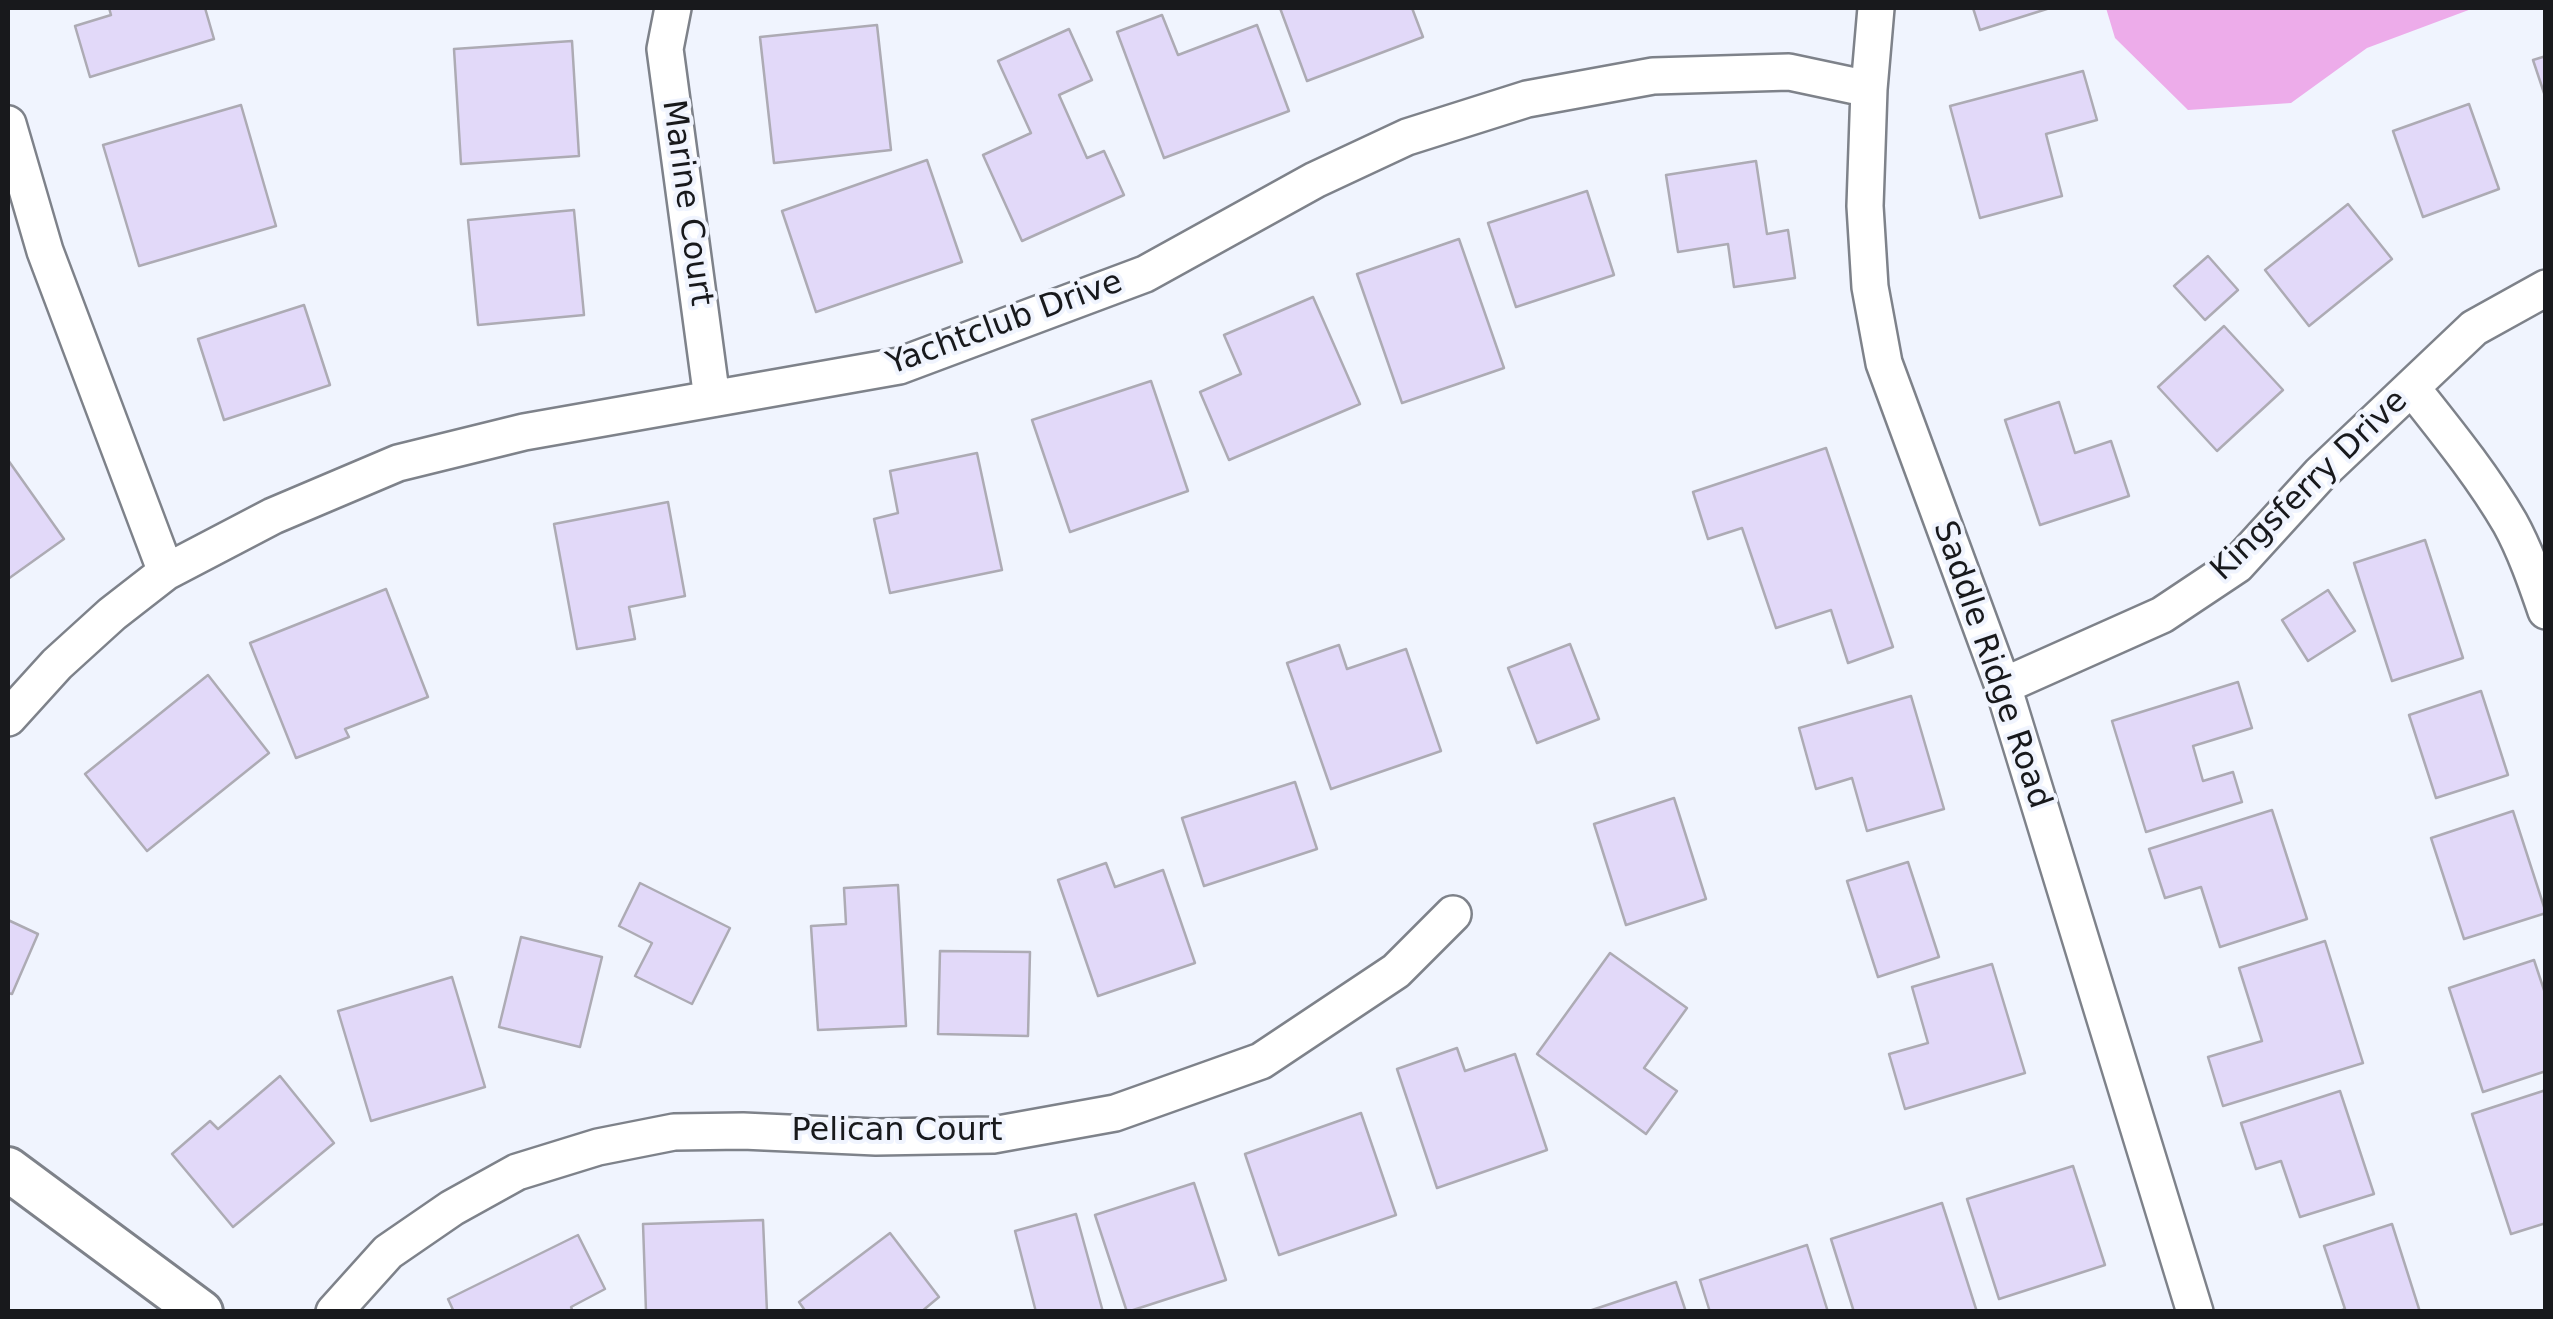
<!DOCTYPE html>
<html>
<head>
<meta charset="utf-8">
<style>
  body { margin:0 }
  #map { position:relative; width:2553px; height:1319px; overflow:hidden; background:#f0f4fe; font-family:"DejaVu Sans",sans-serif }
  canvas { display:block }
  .frame { position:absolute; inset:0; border:10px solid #18191c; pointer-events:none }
</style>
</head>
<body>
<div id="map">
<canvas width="2553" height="1319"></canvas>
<div class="frame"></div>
</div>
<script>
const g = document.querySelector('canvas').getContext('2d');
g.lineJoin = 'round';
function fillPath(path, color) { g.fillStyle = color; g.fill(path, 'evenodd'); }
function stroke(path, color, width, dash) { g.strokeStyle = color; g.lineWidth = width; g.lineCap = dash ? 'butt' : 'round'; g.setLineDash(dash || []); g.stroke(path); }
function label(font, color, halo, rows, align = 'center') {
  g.font = font + ' "DejaVu Sans",sans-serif'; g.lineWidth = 8; g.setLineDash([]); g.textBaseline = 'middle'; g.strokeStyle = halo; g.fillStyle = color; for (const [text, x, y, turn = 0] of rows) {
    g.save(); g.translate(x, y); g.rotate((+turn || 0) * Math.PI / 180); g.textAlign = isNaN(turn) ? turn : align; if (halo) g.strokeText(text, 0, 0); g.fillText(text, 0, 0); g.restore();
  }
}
const forest = new Path2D(`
  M2106,8H2474L2367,48L2291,103L2188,110L2115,38Z`);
const building = new Path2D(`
  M109,8H205L214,39L90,77L75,26L111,15Z
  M1280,8H1412L1423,37L1307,81Z
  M1973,8H2050L1980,30Z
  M1162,15L1178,55L1257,25L1289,111L1164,158L1117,32Z
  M877,25L891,150L774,163L760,37Z
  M1069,29L1092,80L1059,95L1087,158L1104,151L1124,195L1022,241L983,155L1031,133L998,61Z
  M572,41L579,156L461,164L454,49Z
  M2546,56V99L2533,60Z
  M2083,71L2097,120L2046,134L2062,196L1980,218L1950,106Z
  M2469,104L2499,189L2423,217L2393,131Z
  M241,105L276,226L139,266L103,145Z
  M927,160L962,262L816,312L782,211Z
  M1756,161L1767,234L1788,230L1795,278L1734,287L1728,244L1678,252L1666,175Z
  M1587,191L1614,275L1516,307L1488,223Z
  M2348,204L2392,259L2309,326L2265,270Z
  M574,210L584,315L478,325L468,220Z
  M1459,239L1504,368L1402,403L1357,274Z
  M2208,256L2238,290L2205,320L2174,286Z
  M1313,297L1360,404L1229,460L1200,392L1241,374L1224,335Z
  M304,305L330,385L224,420L198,339Z
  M2224,326L2283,390L2217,451L2158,387Z
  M1151,381L1188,491L1070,532L1032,420Z
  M2059,402L2075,453L2111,441L2129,496L2040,525L2005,420Z
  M1826,448L1893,647L1848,663L1831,610L1776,628L1742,528L1708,539L1693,492Z
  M977,453L1002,570L890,593L874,519L898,513L890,471Z
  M8,460L64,539L8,579Z
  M668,502L685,596L629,607L635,639L577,649L554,524Z
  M2425,540L2463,658L2392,681L2354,563Z
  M386,589L428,697L345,729L349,737L296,758L250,643Z
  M2328,590L2355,631L2308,661L2282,620Z
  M1570,644L1599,719L1537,743L1508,668Z
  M1339,645L1347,669L1406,649L1441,751L1331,789L1287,663Z
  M208,675L269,753L147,851L85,774Z
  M2238,682L2252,728L2193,746L2203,781L2233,772L2242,802L2146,832L2112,721Z
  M2481,691L2508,775L2436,798L2409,715Z
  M1911,696L1944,809L1867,831L1852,778L1816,789L1799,728Z
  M1295,782L1317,849L1204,886L1182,818Z
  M1674,798L1706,899L1626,925L1594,824Z
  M2272,810L2307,919L2220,947L2201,887L2165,898L2149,849Z
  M2513,811L2546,913L2464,939L2431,838Z
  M1908,862L1939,957L1878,977L1847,881Z
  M1106,863L1115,887L1163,870L1195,963L1098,996L1058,880Z
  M640,883L730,928L692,1004L635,976L652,943L619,926Z
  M898,885L906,1026L818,1030L811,926L846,924L844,888Z
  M8,920L38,934L12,994L8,993Z
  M521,937L602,957L580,1047L499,1027Z
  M2325,941L2363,1063L2223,1106L2208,1057L2262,1041L2239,968Z
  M940,951L1030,952L1028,1036L938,1034Z
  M1610,953L1687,1008L1644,1068L1677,1091L1646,1134L1537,1054Z
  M2534,960L2546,996V1071L2483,1092L2449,988Z
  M1992,964L2025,1073L1905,1109L1889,1054L1928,1043L1912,987Z
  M452,977L485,1087L371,1121L338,1011Z
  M1457,1048L1465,1071L1515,1054L1547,1150L1437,1188L1397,1069Z
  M280,1076L334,1143L233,1227L172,1154L210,1121L218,1129Z
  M2546,1090V1223L2511,1234L2472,1114Z
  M2340,1091L2374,1194L2300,1217L2281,1161L2256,1169L2241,1123Z
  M1361,1113L1396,1215L1279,1255L1245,1154Z
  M2073,1166L2105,1265L1999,1299L1967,1199Z
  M1194,1183L1226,1280L1127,1312L1095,1215Z
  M1942,1203L1977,1312H1854L1831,1239Z
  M1076,1214L1103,1312H1036L1015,1231Z
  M763,1220L767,1312H646L643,1224Z
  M2392,1224L2420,1312H2337L2345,1309L2324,1246Z
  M890,1233L939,1297L921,1312H806L799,1302Z
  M578,1235L605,1289L571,1307L573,1312H454L448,1299Z
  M1807,1245L1828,1312H1710L1700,1280Z
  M1676,1282L1686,1312H1586Z`);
const minor = new Path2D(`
  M673,8L665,49L712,399
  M1876,8L1869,89L1865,206L1870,287L1884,363L2003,686L2195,1312
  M8,124L45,251L166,572
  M2412,388C2446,431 2482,475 2510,523C2525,550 2536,582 2546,611
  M2003,686L2162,615L2237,565L2320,474L2474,328L2546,288
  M8,718L57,664L112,614L166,572L273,516L398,463L524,432L899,366L1145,274L1315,180L1407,137L1527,99L1653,76L1789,72L1869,89
  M334,1312L388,1252L452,1208L517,1172L598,1147L674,1132L743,1131L876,1137L993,1135L1115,1113L1261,1061L1396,971L1453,914`);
const tertiary = new Path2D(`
  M8,1169L201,1312`);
const streetNames = [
  ["Marine Court",686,203,82],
  ["Yachtclub Drive",1005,324,-20],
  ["Kingsferry Drive",2310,486,-44],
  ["Saddle Ridge Road",1991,665,71],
  ["Pelican Court",897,1132]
];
fillPath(forest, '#edacea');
fillPath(building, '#e2d9f9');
stroke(building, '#adabb4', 2.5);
stroke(minor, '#7e828a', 40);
stroke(tertiary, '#7e828a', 48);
stroke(minor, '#fff', 35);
stroke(tertiary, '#fff', 42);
label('32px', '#18191c', '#f0f4fe', streetNames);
</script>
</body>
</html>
